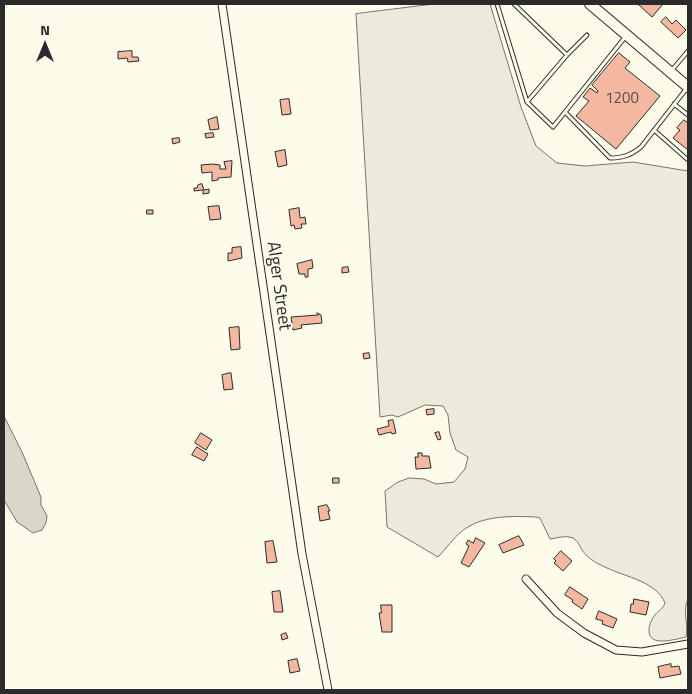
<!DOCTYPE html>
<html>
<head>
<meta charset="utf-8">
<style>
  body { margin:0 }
  #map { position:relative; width:692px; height:694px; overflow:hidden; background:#fdfbea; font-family:"Titillium Web",sans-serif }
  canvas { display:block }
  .frame { position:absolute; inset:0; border:5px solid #2b2b2b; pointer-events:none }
  .north { position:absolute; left:20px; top:20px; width:50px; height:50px; -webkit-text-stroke:4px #fdfbea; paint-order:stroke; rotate:0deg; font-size:14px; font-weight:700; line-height:20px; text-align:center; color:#2b2b2b }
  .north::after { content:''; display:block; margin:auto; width:18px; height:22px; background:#2b2b2b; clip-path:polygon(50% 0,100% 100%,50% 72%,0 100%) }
</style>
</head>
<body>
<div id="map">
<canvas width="692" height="694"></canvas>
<div class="frame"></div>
<div class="north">N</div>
</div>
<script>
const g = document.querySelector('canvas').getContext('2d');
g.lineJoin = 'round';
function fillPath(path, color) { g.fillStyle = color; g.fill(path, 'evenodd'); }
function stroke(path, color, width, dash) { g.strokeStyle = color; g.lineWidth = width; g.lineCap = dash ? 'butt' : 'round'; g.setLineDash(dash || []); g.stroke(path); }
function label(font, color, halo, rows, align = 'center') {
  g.font = font + ' "Titillium Web",sans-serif'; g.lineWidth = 4; g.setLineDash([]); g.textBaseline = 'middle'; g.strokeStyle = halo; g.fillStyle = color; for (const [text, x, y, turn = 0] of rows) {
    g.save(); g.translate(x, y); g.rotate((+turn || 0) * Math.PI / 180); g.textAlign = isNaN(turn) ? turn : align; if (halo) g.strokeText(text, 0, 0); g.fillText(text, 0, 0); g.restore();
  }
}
const green = new Path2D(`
  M434,4H490L521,107L536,146L557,163L585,166L633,162L688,171V599C682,611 689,625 686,637C676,639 648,648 649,630C649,625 652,618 655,615C659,610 663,609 665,603C657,582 626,577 607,568C598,564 588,559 582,550C579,545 578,541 573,538C565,535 558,538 550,539L540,518L536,517C512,516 482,515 462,531C453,538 446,549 438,557L387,527L385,491L398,482L409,478L424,479L436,484L454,482L465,469L468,457L456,450L450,433L448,415L443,406L425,405L398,417L392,415L380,417L356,14Z`);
const water = new Path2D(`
  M4,416L22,452L41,497V505L47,516L46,523L42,530L33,533L17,522L4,500Z`);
const building = new Path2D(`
  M640,4H663L652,17L639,5Z
  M666,17L672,24L676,20L686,30L678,38L661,22Z
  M132,51V57H138L139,61L128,62L127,58L118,59V52Z
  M619,53L630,62L625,68L660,96L616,149L576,116L589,101L583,97L590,88L597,93L598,91L592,85Z
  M289,99L291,114L282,115L280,100Z
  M217,117L219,129L210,130L208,120Z
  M684,120L688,123V150L673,138L680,130L677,128Z
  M213,133L214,137L206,138L205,134Z
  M179,138L180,142L173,144L172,139Z
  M285,150L287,165L278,167L275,152Z
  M232,161L231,177L218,178V180L212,181V172L202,173L201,165L212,164L220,165V169H226L224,162Z
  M202,184L204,190L209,189V193L203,194V190L194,191V188H197L198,185Z
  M219,206L221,219L210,220L208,207Z
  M299,208L300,218L305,217L306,224H301L302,228L295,229L294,225L291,226L289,210Z
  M147,210H153V214H147Z
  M241,247L242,258L228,261V253H232V248Z
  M312,260L313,268L308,269V277H305V274H299L297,264Z
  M348,267L349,272L342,273V268Z
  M317,313L321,315L322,323L301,325L302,328L293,330L291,317L318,315Z
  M239,327L240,349L231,350L229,328Z
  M369,353L370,358L364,359L363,354Z
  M231,373L233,389L224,390L222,375Z
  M434,409V414L427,415L426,410Z
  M393,420L396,433L392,434L391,432L379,435L377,429L389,426L388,421Z
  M439,432L441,439L438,440L435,433Z
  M201,433L212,440L206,450L195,443Z
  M197,447L208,454L204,461L192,455Z
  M418,453H422V456H429L431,468L416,469L415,457H418Z
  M333,478H339V483H333Z
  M327,505L330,511H328L330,519L320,521L318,507Z
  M519,536L524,545L503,553L499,545Z
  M476,538L485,543L469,567L461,563L469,546L466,544L468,540L473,543Z
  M273,541L277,562L267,563L265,542Z
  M561,551L572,561L563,571L554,563L556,561L554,559Z
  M570,587L588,599L582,609L572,602L573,600L565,595Z
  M280,591L283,612H274L272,592Z
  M634,599L649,602L646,615L630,612L631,604H633Z
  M381,605H392V632H382L379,613H381Z
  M599,611L617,619L613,628L602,624L603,621L596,619Z
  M286,633L288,638L282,640L281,635Z
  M297,659L300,671L290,673L288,661Z
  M671,664V667L679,666L681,674L660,678L658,667Z`);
const lane = new Path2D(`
  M497,4L527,102L553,127L626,36
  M514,4L567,55L527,102
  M567,55L587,35
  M672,70L688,51
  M674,104L688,115
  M566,113L610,158C623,158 631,155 641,147L687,88
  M654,130L688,160`);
const street = new Path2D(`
  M222,4L302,554L328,690
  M526,579L557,613L584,633L616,650L642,652L688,644`);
const secondary = new Path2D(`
  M590,4L688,87`);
const numberNames = [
  ["1200",622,99]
];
const streetNames = [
  ["Alger Street",278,286,82]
];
fillPath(green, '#ecebdb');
stroke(green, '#74746e', 1);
fillPath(water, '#d8d7c9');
stroke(water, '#74746e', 1);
fillPath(building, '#f2b8a0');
stroke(building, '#2b2b2b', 1);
stroke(lane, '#2b2b2b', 5);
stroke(street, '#2b2b2b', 9);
stroke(secondary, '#2b2b2b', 12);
stroke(lane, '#fdfbea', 3);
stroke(street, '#fdfbea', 7);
stroke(secondary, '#fdfbea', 10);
label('15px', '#5d4e48', null, numberNames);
label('18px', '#2b2b2b', '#fdfbea', streetNames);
</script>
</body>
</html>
